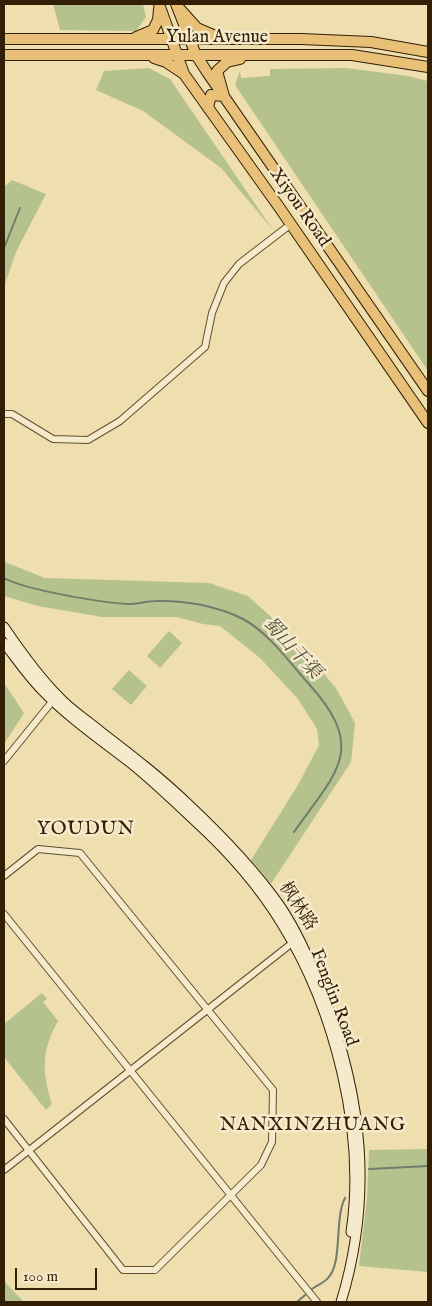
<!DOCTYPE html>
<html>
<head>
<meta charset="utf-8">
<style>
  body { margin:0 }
  #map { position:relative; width:432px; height:1306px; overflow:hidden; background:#efdfaf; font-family:"IM FELL English",serif }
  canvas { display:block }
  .frame { position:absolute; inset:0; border:5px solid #321f06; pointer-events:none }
  .scale { position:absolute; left:15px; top:1268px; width:82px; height:22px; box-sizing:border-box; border:2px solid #321f06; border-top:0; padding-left:6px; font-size:15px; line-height:18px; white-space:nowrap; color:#321f06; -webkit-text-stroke:4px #f5eacb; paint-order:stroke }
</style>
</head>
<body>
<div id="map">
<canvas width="432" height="1306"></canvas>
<div class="frame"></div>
<div class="scale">100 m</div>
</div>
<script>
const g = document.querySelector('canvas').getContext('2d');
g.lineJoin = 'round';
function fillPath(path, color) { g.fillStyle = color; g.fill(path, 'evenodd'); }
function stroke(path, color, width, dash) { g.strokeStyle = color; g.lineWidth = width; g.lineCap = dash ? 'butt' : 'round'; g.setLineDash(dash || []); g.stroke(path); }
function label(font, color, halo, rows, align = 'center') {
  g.font = font + ' "IM FELL English","Noto Serif SC",serif'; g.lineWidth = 5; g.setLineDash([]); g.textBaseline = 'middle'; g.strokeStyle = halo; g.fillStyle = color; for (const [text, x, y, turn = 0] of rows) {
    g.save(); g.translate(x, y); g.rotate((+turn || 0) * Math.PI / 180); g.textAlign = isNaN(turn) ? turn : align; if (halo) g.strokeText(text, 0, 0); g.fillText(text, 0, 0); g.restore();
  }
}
const green = new Path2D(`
  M53,4H143L146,17L136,31L60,30Z
  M149,68L170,79L273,230L221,168L143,111L96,90L104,71Z
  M346,68L408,76L428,81V371L235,85L240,71L241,78L270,76V69Z
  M12,180L46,194L16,252L4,287V187Z
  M4,558L5,562L45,578L209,583L248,596L290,634L336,688L355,723L351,762L271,884L251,860L298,785L319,745L317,729L298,699L260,658L220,626L203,624L176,617H102L38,606L4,596Z
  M169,631L182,643L160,668L147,656Z
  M129,670L147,686L131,705L112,689Z
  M4,683L24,713L4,744Z
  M42,993L47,999L43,1002L58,1021C41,1051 42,1073 52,1104L46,1110L4,1057V1024Z
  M428,1149V1272L359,1266L367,1197L369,1150Z
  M4,1281L24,1302H4Z`);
const stream = new Path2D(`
  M4,248L20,208
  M4,578C25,590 104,603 129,604C138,604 147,601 156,601C185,600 217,606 243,619C269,633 289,662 308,683C368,749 337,771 294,832
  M369,1169L428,1166
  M312,1289C317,1285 324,1283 328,1278C343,1263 334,1219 345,1198
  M297,1302L305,1295`);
const minor = new Path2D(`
  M4,414H12L53,439L88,440L120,421L205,347L212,313L224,283L239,264L291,224
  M4,761L55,698
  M4,876L38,849L80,853L273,1090L272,1142L261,1165L155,1270H123L4,1119
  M4,914L317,1302
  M4,1170L296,940`);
const secondary = new Path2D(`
  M4,627C21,652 38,676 59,697C71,710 87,720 100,731C130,754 160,777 187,803C220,834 254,869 280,906C299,934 312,965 324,997C363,1099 373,1197 341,1302
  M4,643C16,658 28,676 42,690C69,718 101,740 132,764C154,782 174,801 194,820C227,850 259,886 282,924C335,1010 366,1132 351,1232`);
const primary = new Path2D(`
  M159,4L184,74L279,207L428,423
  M176,4L196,55L207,72L428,391
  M180,9L197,28L218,37
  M136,37L153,30L158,20L159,9
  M4,39H301L371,42L428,52
  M4,55H352L428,67
  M154,58L166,62L184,74
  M208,108L211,95L224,96L217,71L227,62L240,59`);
const streetNames = [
  ["Yulan Avenue",217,38],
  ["Xiyou Road",299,208,55],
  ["枫林路",297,907,57],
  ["Fenglin Road",333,998,69]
];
const waterNames = [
  ["蜀山干渠",291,649,47]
];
const neighbourhoodNames = [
  ["YOUDUN",86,830],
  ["NANXINZHUANG",313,1126]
];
fillPath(green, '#b6c28d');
stroke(stream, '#707d6d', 2);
stroke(minor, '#614f30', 8);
stroke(secondary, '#321f06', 11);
stroke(primary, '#321f06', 12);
stroke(minor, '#f5eacb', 6);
stroke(secondary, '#f5eacb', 9);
stroke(primary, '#e8c078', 10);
label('18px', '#321f06', '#f5eacb', streetNames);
label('italic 19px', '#514e39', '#f5eacb', waterNames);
g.letterSpacing = '1px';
label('19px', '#321f06', '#f5eacb', neighbourhoodNames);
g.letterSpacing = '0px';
</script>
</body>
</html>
